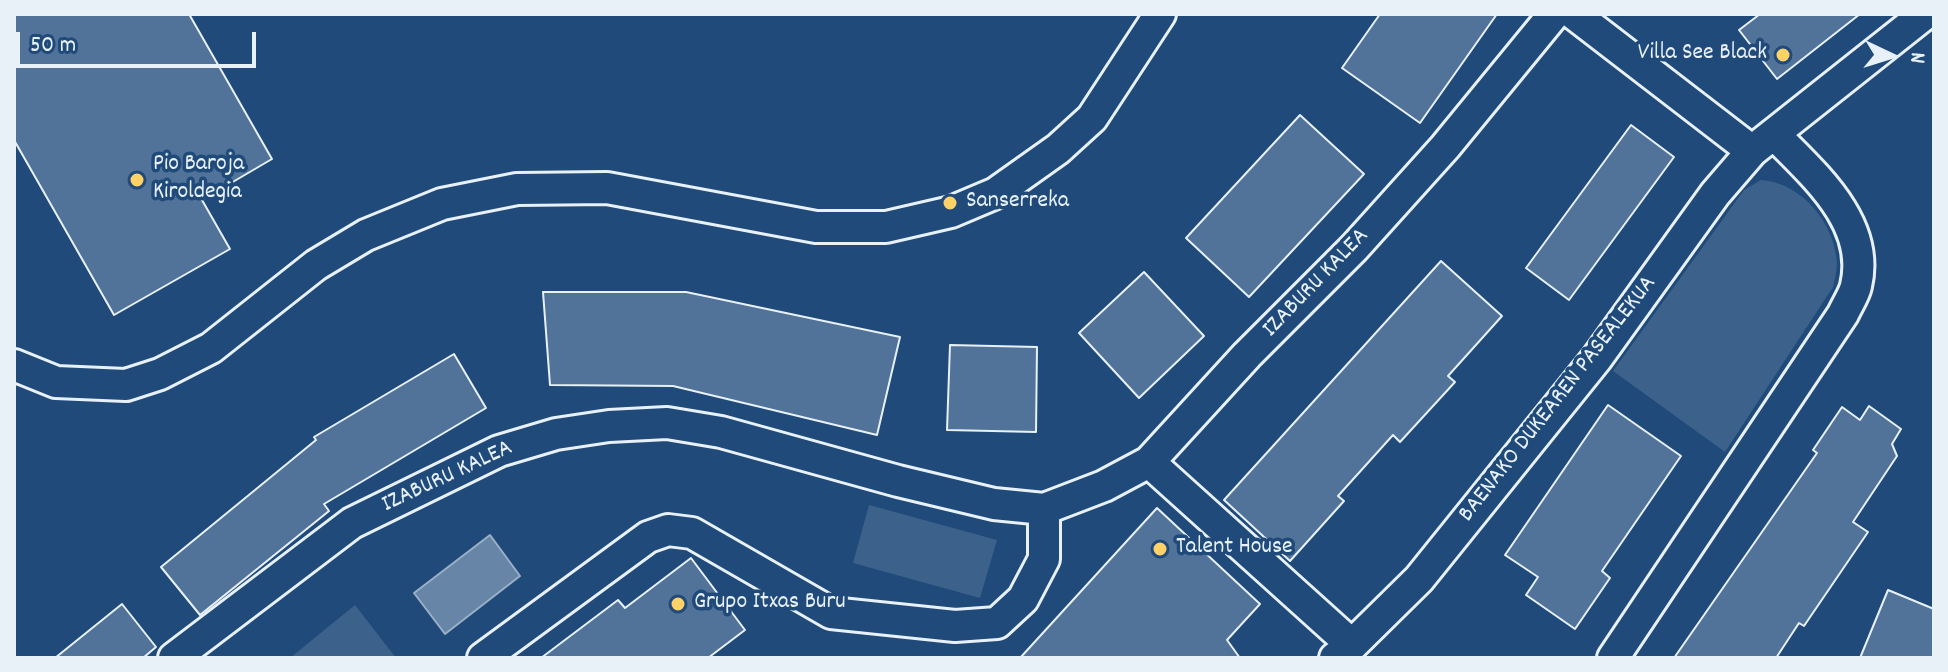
<!DOCTYPE html>
<html>
<head>
<meta charset="utf-8">
<style>
  body { margin:0 }
  #map { position:relative; width:1948px; height:672px; overflow:hidden; background:#1f4a7a; font-family:Dekko,sans-serif }
  canvas { display:block }
  .frame { position:absolute; inset:0; border:16px solid #e8f1f8; pointer-events:none }
  .north { position:absolute; left:1852px; top:16px; width:80px; height:80px; -webkit-text-stroke:6px #1f4a7a; paint-order:stroke; rotate:94deg; font-size:22px; font-weight:700; line-height:32px; text-align:center; color:#e8f1f8 }
  .north::after { content:''; display:block; margin:auto; width:28px; height:36px; background:#e8f1f8; clip-path:polygon(50% 0,100% 100%,50% 72%,0 100%) }
  .scale { position:absolute; left:16px; top:32px; width:240px; height:36px; box-sizing:border-box; border:4px solid #e8f1f8; border-top:0; padding-left:10px; font-size:24px; line-height:28px; white-space:nowrap; color:#e8f1f8; -webkit-text-stroke:6px #1f4a7a; paint-order:stroke }
</style>
</head>
<body>
<div id="map">
<canvas width="1948" height="672"></canvas>
<div class="frame"></div>
<div class="north">N</div>
<div class="scale">50 m</div>
</div>
<script>
const g = document.querySelector('canvas').getContext('2d');
g.lineJoin = 'round';
function fillPath(path, color) { g.fillStyle = color; g.fill(path, 'evenodd'); }
function stroke(path, color, width, dash) { g.strokeStyle = color; g.lineWidth = width; g.lineCap = dash ? 'butt' : 'round'; g.setLineDash(dash || []); g.stroke(path); }
function label(font, color, halo, rows, align = 'center') {
  g.font = font + ' Dekko,sans-serif'; g.lineWidth = 7; g.setLineDash([]); g.textBaseline = 'middle'; g.strokeStyle = halo; g.fillStyle = color; for (const [text, x, y, turn = 0] of rows) {
    g.save(); g.translate(x, y); g.rotate((+turn || 0) * Math.PI / 180); g.textAlign = isNaN(turn) ? turn : align; if (halo) g.strokeText(text, 0, 0); g.fillText(text, 0, 0); g.restore();
  }
}
const green = new Path2D(`
  M1761,180C1802,183 1834,223 1837,262C1837,270 1835,279 1833,287L1725,452L1613,371L1744,190Z
  M869,505L997,540L980,598L853,563Z
  M355,605L396,658H290Z`);
const water = new Path2D(`
  M490,535L520,576L445,634L414,593Z`);
const building = new Path2D(`
  M14,14H189L272,159L202,200L230,249L114,315L14,140Z
  M1380,14H1497L1420,123L1342,68Z
  M1760,14H1860L1777,79L1739,30Z
  M1300,115L1364,174L1249,297L1186,238Z
  M1631,125L1674,157L1569,300L1526,268Z
  M1441,261L1502,316L1448,376L1455,382L1400,442L1393,435L1338,496L1344,501L1290,561L1224,500Z
  M1144,272L1204,336L1139,398L1079,333Z
  M543,292H686L900,337L877,435L673,386L550,385Z
  M950,345L1037,347L1036,432L947,430Z
  M454,354L486,408L324,504L329,511L200,615L161,567L316,440L314,437Z
  M1608,405L1681,456L1602,571L1610,578L1575,629L1526,595L1538,577L1505,555Z
  M1869,406L1901,429L1892,444L1897,456L1853,522L1868,532L1804,626L1799,623L1776,658H1674L1817,453L1813,450L1842,407L1860,420Z
  M1157,508L1260,604L1227,640L1240,658H1020Z
  M691,558L745,630L708,658H541L618,600L625,608Z
  M1888,590L1934,609V658H1860Z
  M122,604L156,647L143,658H55Z`);
const street = new Path2D(`
  M1574,14L1752,151
  M14,365L56,382L126,385L160,374L211,348L316,265L366,235L442,204L517,189L607,188L816,227H886L951,212L996,193L1058,149L1092,118L1160,14
  M1149,462L1352,645
  M174,658L352,523L499,451L556,434L609,426L667,423L721,432L898,481L994,504L1044,509L1104,486L1149,462L1247,355L1354,248L1445,147L1554,14
  M483,658L648,537L668,530L692,533L831,613L955,626L997,623L1023,599L1044,559V509
  M1335,658L1352,645L1419,579L1597,358L1715,194L1752,151L1925,14
  M1613,658L1843,314C1847,305 1854,295 1856,286C1871,223 1814,175 1775,135`);
const markers = [
  [1783,55,8,"#ffd166"],
  [137,180,8,"#ffd166"],
  [950,203,8,"#ffd166"],
  [1160,549,8,"#ffd166"],
  [678,604,8,"#ffd166"]
];
const poiNames = [
  ["Villa See Black",1767,55,"right"],
  ["Pio Baroja",153,166],
  ["Kiroldegia",153,194],
  ["Sanserreka",966,203],
  ["Talent House",1176,549],
  ["Grupo Itxas Buru",694,604]
];
const streetNames = [
  ["IZABURU KALEA",1317,284,-46],
  ["BAENAKO DUKEAREN PASEALEKUA",1559,400,-52],
  ["IZABURU KALEA",448,478,-25]
];
fillPath(green, '#3c628c');
fillPath(water, '#6685a7');
stroke(water, '#9ab0c7', 2);
fillPath(building, '#517399');
stroke(building, '#e8f1f8', 2);
stroke(street, '#e8f1f8', 36);
stroke(street, '#1f4a7a', 30);
for (const [x, y, r, color] of markers) { const dot = new Path2D(); dot.arc(x, y, r, 0, 2 * Math.PI); g.fillStyle = color; g.fill(dot); stroke(dot, '#1f4a7a', 3); }
label('24px', '#e8f1f8', '#1f4a7a', poiNames, 'left');
label('24px', '#e8f1f8', '#1f4a7a', streetNames);
</script>
</body>
</html>
